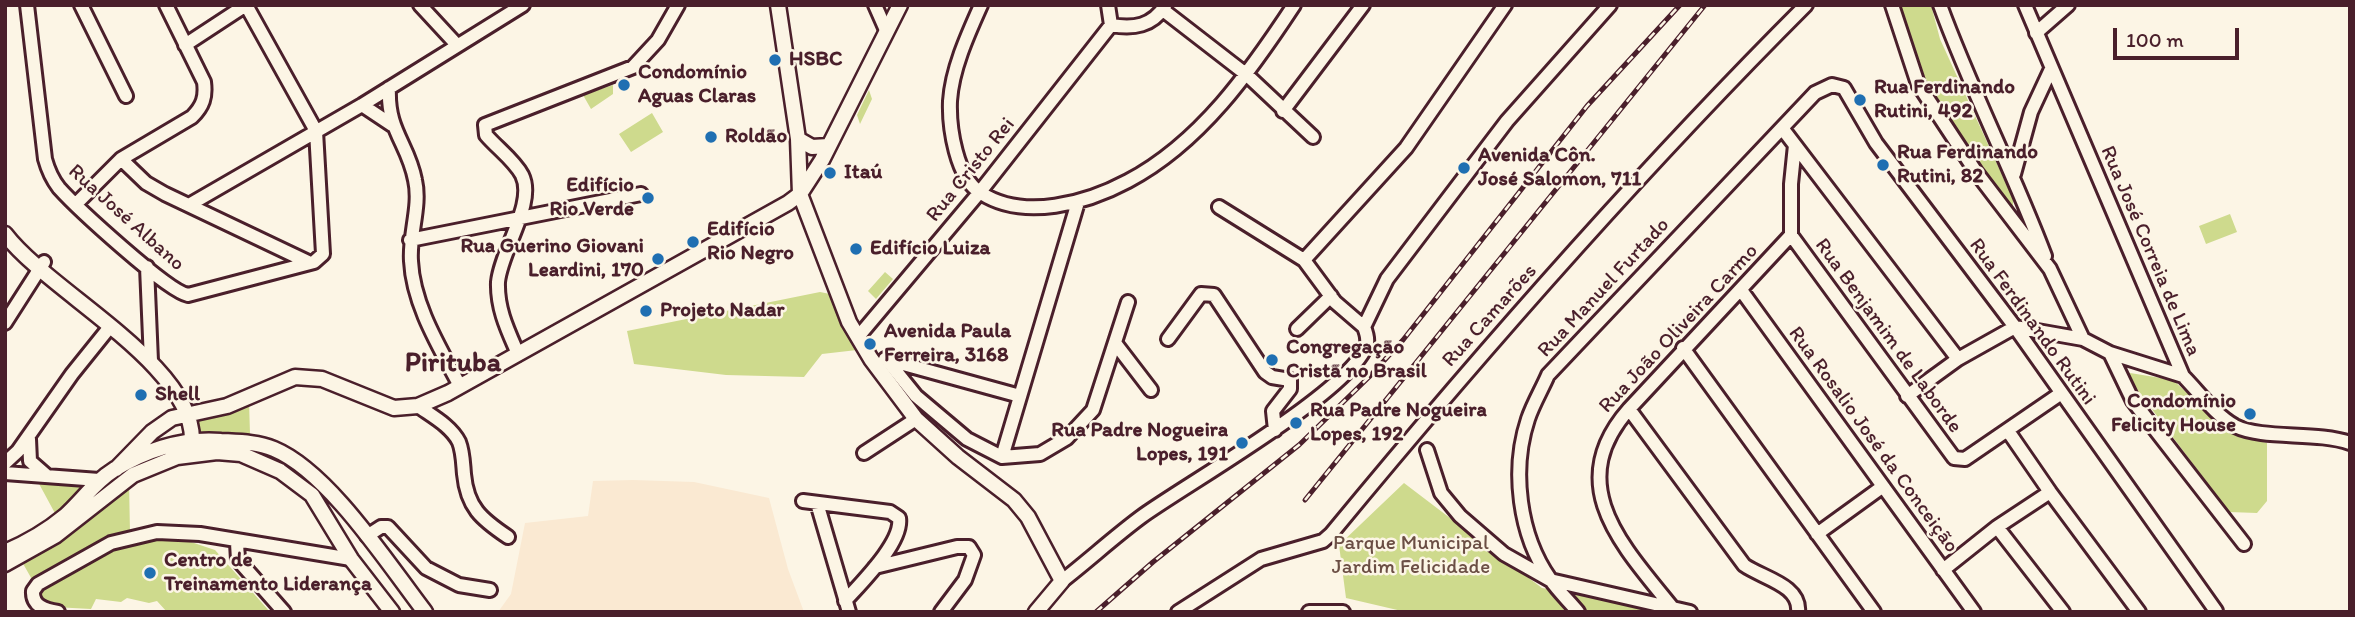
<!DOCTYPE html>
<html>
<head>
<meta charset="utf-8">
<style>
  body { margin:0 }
  #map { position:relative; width:2355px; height:617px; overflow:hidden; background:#fcf5e5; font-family:Itim,sans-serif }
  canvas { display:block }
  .frame { position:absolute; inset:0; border:7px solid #4a1f2b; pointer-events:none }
  .scale { position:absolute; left:2113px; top:28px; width:126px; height:32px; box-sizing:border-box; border:4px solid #4a1f2b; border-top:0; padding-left:9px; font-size:21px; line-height:24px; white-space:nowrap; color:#4a1f2b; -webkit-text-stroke:5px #fcf5e5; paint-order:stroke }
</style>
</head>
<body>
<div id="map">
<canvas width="2355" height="617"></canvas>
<div class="frame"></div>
<div class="scale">100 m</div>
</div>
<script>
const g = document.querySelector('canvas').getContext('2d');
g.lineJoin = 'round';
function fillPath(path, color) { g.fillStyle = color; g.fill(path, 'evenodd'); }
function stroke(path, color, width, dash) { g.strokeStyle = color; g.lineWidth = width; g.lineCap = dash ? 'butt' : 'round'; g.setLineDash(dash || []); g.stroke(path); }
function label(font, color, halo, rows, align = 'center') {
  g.font = font + ' Itim,sans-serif'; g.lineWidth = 5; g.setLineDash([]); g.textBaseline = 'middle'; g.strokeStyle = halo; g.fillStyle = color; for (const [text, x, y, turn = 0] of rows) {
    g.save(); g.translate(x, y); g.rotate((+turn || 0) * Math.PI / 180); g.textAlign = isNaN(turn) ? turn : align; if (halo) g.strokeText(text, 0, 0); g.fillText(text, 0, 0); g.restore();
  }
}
const built = new Path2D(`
  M633,480L694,482L769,498L788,569L804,612H498L511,594L525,523L588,516L593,481Z`);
const green = new Path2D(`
  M1900,5H1931L1940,39L2013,199V208L1941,110L1926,83Z
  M613,85V94L591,109L583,95Z
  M869,90L872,99L860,124L857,115Z
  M652,113L663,132L631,152L619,134Z
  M2230,214L2237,232L2206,244L2199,226Z
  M885,272L893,279L876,299L868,291Z
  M820,292L830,294L857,350L822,354L804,377L726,375L634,364L627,331Z
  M2124,372L2173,380L2224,427L2246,438L2267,443V501L2257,513L2229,512Z
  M249,401L250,434L197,436L193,422L200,416Z
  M37,480L88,483L57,517Z
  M129,482L130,533L34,583L21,560Z
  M1404,483L1542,588L1677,612H1406L1346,598L1339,545Z
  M163,540L188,541L215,550L270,612H167L157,601L149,603L127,598L121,602L96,599L91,609L54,607L40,600V587C87,561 108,545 163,540Z`);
const minor = new Path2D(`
  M27,5L45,159C48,170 52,179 59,188C77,208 167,291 188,295L314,262L323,254L316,131L246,5
  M81,5L126,96
  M420,5L457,45
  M875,5L886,30
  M981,5C968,34 952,69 950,101C949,127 956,178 981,193C1024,221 1087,203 1128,181C1200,143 1250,72 1294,5
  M1108,5L1111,25
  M1892,5L1918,84L1976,172L2050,269L2083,339
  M1940,5C1971,90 2013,171 2045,256
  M2025,5L2183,376C2199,392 2215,415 2235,426C2263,440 2316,431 2350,443
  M1163,10L1247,75L1313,137
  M1111,25C1134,29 1152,26 1165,6
  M2036,33L2068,5
  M185,45L246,5
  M389,88C387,131 408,143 415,180C421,206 409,234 411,261C413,305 440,348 460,386
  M362,105L392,125
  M1283,111L1363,5
  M1782,128L1958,359
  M121,159L146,183L165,194L308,262
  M2014,174L2031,112L2051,69
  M76,204L121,159L192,117C203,106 206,97 204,82L166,5
  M189,205L362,105L523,5
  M1219,207L1304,260L1335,302L1364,327
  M1791,235L1954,458L1965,459L2060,394
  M410,240L641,194
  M1304,260L1406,148L1505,5
  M147,267L151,361
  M1741,290L1974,612
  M5,323L44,262
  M2015,327L2083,339L2110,353L2183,376
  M1297,329L1331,296
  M858,337L979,193L1111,25
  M1168,339L1201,294L1214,295L1265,372L1272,377L1290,380V389L1273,411L1275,430
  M1115,343L1151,390
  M1683,348L1874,612
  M2110,353L2133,401L2244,544
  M518,354C508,331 497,309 498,282C501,250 536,203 522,175C514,160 497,148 486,135L485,125L633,67L658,40L678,5
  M885,359L1020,396
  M887,360L916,396L967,439L1002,457L1040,454L1067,438L1093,410L1128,302
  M1907,396L1958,359L2015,327
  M418,406C432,416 451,426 459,442C463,452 463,463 464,474C467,507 481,519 508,537
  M1629,409L1744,565C1762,578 1801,585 1798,612
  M2008,431L2050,492L2139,612
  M29,439L30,461L46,475
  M1427,450L1441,493L1460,516L1504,554L1550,580L1690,612
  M864,453L916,419
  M1002,457L1078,202
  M5,463L18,451L72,374L109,328
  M5,473L99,480
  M803,501L890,512L899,518C903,542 861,583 845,601
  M817,503L849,612
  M1997,527L2063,612
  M1817,534L1882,487
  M367,536L381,527H388L426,568L459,585L490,590
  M237,543L238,560L284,612
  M875,567L957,547H969L974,555L965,580L941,612
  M1943,570L1997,527L2050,492
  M1062,581C1089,560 1114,537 1141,517C1183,486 1357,388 1367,343C1368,337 1366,332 1364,327L1387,279L1507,121L1610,5
  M1671,606C1621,544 1563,484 1629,409L1791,235V184L1795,145
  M58,612C45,610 32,606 33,591L38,584L111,543L157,532L200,534L351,559
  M1178,612L1261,559L1323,541L1331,534C1482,351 1638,173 1806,5
  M1309,612H1343
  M1578,612C1569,601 1558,591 1550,579C1519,535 1511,470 1528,419C1533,404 1542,389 1548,375L1815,93L1832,85L1844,88L1876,143L2015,327L2216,611`);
const major = new Path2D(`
  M778,5L798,139L800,194L849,322L871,359L916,419L958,457L1014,500L1028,517L1062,581L1036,612
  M798,139L812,147L829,146
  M5,234C49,292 193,364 192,440
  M116,469L152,432L172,418L227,406L295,377L322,379L394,408L418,406L448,393L788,203L800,194L822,160L900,5
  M5,552C26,543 47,531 65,516C82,501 94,482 115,469C148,449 183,438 221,441C239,442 257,442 274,449C329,472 388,564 425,612
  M5,564L55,536L133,475L177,457L217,452L241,454L280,471L312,495L351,559L392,612`);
const rail = new Path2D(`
  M1305,500L1705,5
  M1096,612L1153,562L1299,445L1369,377L1403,340L1587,106L1680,5`);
const markers = [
  [775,60,7,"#1f6fb2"],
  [624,85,7,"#1f6fb2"],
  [1860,100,7,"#1f6fb2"],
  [711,137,7,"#1f6fb2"],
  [1883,165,7,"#1f6fb2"],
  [1464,168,7,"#1f6fb2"],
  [830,173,7,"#1f6fb2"],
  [648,198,7,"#1f6fb2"],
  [693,242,7,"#1f6fb2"],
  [856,249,7,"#1f6fb2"],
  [658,259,7,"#1f6fb2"],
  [646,311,7,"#1f6fb2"],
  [870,344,7,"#1f6fb2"],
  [1272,360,7,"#1f6fb2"],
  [141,395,7,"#1f6fb2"],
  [2250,414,7,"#1f6fb2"],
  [1296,423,7,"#1f6fb2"],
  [1242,443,7,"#1f6fb2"],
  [150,573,7,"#1f6fb2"]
];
const poiNames = [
  ["HSBC",789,60],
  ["Condomínio",638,73],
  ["Aguas Claras",638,97],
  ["Rua Ferdinando",1874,88],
  ["Rutini, 492",1874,112],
  ["Roldão",725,137],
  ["Rua Ferdinando",1897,153],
  ["Rutini, 82",1897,177],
  ["Avenida Côn.",1478,156],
  ["José Salomon, 711",1478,180],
  ["Itaú",844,173],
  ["Edifício",634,186,"right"],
  ["Rio Verde",634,210,"right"],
  ["Edifício",707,230],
  ["Rio Negro",707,254],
  ["Rua Guerino Giovani",644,247,"right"],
  ["Leardini, 170",644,271,"right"],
  ["Edifício Luiza",870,249],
  ["Projeto Nadar",660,311],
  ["Avenida Paula",884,332],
  ["Ferreira, 3168",884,356],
  ["Congregação",1286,348],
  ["Cristã no Brasil",1286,372],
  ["Shell",155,395],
  ["Condomínio",2236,402,"right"],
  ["Felicity House",2236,426,"right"],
  ["Rua Padre Nogueira",1310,411],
  ["Lopes, 192",1310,435],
  ["Rua Padre Nogueira",1228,431,"right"],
  ["Lopes, 191",1228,455,"right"],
  ["Centro de",164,561],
  ["Treinamento Liderança",164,585]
];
const streetNames = [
  ["Rua Cristo Rei",971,170,-51],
  ["Rua José Albano",126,218,42],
  ["Rua José Correia de Lima",2150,251,67],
  ["Rua Manuel Furtado",1604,288,-47],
  ["Rua Camarões",1490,316,-48],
  ["Rua Ferdinando Rutini",2032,322,54],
  ["Rua João Oliveira Carmo",1679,329,-47],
  ["Rua Benjamim de Laborde",1888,336,54],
  ["Rua Rosalio José da Conceição",1873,440,54]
];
const parkNames = [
  ["Parque Municipal",1411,544],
  ["Jardim Felicidade",1411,568]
];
const districtNames = [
  ["Pirituba",453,364]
];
fillPath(built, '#fae9d2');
fillPath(green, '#ceda8d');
stroke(minor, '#4a1f2b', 18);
stroke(major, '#4a1f2b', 19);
stroke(minor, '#fcf5e5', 12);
stroke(major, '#fcf5e5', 14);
stroke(rail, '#4a1f2b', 5);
stroke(rail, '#fcf5e5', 2.5, [8]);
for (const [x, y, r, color] of markers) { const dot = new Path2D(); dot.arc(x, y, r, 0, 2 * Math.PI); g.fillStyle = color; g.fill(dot); stroke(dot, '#fcf5e5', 2.5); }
label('bold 21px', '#4a1f2b', '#fcf5e5', poiNames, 'left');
label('21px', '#4a1f2b', '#fcf5e5', streetNames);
label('21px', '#6b4e44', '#fcf5e5', parkNames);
label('bold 28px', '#4a1f2b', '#fcf5e5', districtNames);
</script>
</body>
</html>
